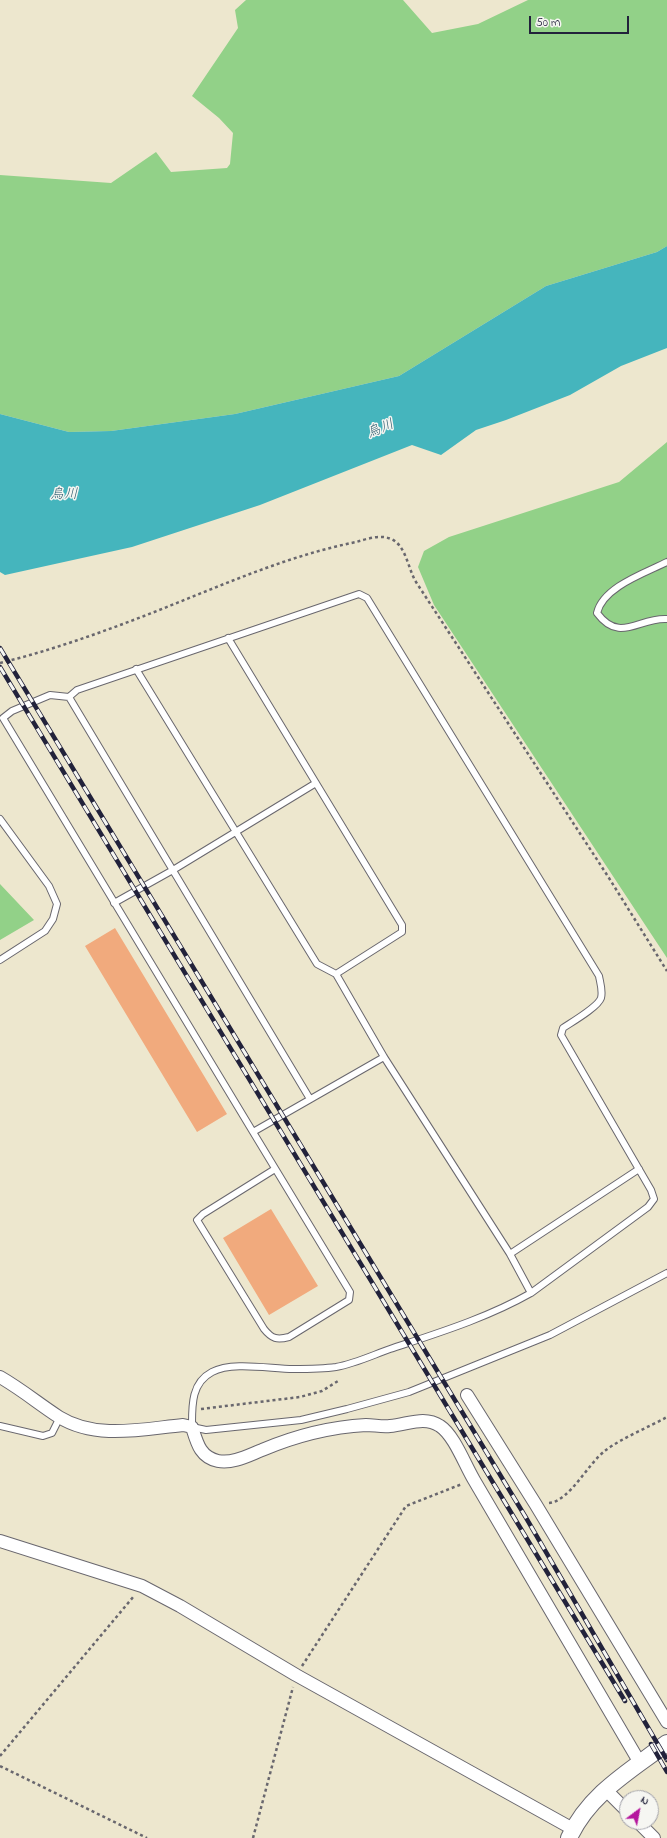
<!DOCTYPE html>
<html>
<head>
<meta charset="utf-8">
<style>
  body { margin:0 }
  #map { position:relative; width:667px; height:1838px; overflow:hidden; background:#ede7ce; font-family:"Indie Flower",sans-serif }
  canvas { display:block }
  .north { position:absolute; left:619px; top:1790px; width:40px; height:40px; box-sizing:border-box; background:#f6f6f2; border:1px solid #a1a1a9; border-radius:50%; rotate:32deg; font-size:11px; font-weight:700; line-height:16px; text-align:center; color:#22223b }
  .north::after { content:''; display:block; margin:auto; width:14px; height:18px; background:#b5179e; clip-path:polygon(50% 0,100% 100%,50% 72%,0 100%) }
  .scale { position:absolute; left:529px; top:16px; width:100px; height:18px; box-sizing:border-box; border:2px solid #22223b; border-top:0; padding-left:5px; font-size:12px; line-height:14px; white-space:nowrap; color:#22223b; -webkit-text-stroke:3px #f6f6f2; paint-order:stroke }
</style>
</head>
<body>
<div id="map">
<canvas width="667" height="1838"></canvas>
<div class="north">N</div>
<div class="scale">50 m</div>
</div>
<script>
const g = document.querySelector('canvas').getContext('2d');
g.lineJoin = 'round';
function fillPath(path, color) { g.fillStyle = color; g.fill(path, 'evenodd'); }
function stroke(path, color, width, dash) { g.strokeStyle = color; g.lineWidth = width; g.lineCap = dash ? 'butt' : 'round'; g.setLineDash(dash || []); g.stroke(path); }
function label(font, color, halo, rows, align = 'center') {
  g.font = font + ' "Indie Flower","Klee One",sans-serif'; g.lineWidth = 3; g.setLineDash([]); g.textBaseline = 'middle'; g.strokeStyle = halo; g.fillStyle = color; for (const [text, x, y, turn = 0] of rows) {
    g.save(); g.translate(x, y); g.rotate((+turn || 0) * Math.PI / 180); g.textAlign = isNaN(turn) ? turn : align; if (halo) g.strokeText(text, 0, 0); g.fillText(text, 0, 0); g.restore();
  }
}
const green = new Path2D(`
  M246,0H403L432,33L478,24L528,0H667V246L657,252L546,286L399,376L235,414L111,431L69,432L0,414V175L111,183L156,152L171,172L227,168L230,164L233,133L219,118L192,96L238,28L235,10Z
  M667,442V958L434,605L418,567L424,551L449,537L619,482Z
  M0,884L34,920L0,940Z`);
const water = new Path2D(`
  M667,246V348L621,366L570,395L506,420L476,430L441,455L412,445L260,505L132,547L5,575L0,572V414L69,432L111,431L235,414L399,376L546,286L657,252Z`);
const building = new Path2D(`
  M115,928L227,1114L197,1132L85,946Z
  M271,1209L318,1286L269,1315L223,1238Z`);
const path = new Path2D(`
  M0,663C49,651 97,634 144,616C214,589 282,557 356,542C367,539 380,534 391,539C406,545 408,569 416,582L609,878L667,971
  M201,1409L300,1397L322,1391L338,1381
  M549,1503C570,1501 588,1463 606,1450C622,1438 649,1427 667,1417
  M302,1666L406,1506L462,1484
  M0,1756L134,1596
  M0,1766L147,1838
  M253,1838L293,1687`);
const lane = new Path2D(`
  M667,562C645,573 603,587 597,613C620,644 639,617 667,619
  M228,638L402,925V932L336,974
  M136,669L317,964L336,974L384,1057L510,1254L531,1293
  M69,697L310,1099
  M0,819L49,886L57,904L53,919L45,931L0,960
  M114,903L173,870L316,783
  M253,1132L384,1057
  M275,1169L203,1214L197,1220L264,1329C272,1339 277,1340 289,1337L349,1300L350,1292L253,1132L3,718L12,711L50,695L69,697L77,690L359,594L367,598L599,976C600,982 603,991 601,998C598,1007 572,1022 563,1028L561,1035L651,1190L654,1199L648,1207L531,1293C487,1318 438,1333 390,1349C373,1355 354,1364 336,1367C322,1369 307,1369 293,1369C271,1369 232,1361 212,1372C191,1383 192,1406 192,1427L206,1430L301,1420L347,1409L409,1392L550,1335L667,1273
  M510,1254L639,1169
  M0,1426L43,1436L52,1433L60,1417`);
const street = new Path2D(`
  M0,1377C21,1389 39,1404 59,1417C96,1440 142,1429 183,1425L192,1427C197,1443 200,1457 218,1461C233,1464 249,1455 262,1450C295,1436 330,1427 366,1425C374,1425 382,1427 390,1426C407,1425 424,1415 440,1426C454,1435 465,1465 474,1480L640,1763
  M467,1395L536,1505L667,1722
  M0,1541L142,1586L180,1606L296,1675L573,1829
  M605,1789L627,1811
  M638,1822L654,1838`);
const secondary = new Path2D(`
  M569,1838C589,1794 630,1771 667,1743`);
const rail = new Path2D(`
  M0,648L525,1516L667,1760
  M0,667L625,1701
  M651,1744L667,1772`);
const waterNames = [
  ["烏川",381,430,-23],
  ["烏川",64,496]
];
fillPath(green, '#92d188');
fillPath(water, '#45b5bd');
fillPath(building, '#f1aa7d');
stroke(lane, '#69676e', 8);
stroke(street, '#69676e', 14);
stroke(secondary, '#69676e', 18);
stroke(path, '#69676e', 2.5, [3, 3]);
stroke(lane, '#fff', 6);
stroke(street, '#fff', 12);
stroke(secondary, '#fff', 16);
stroke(rail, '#22223b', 4.5);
stroke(rail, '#f6f6f2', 3, [9]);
label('italic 14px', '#305d6f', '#f6f6f2', waterNames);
</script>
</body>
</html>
